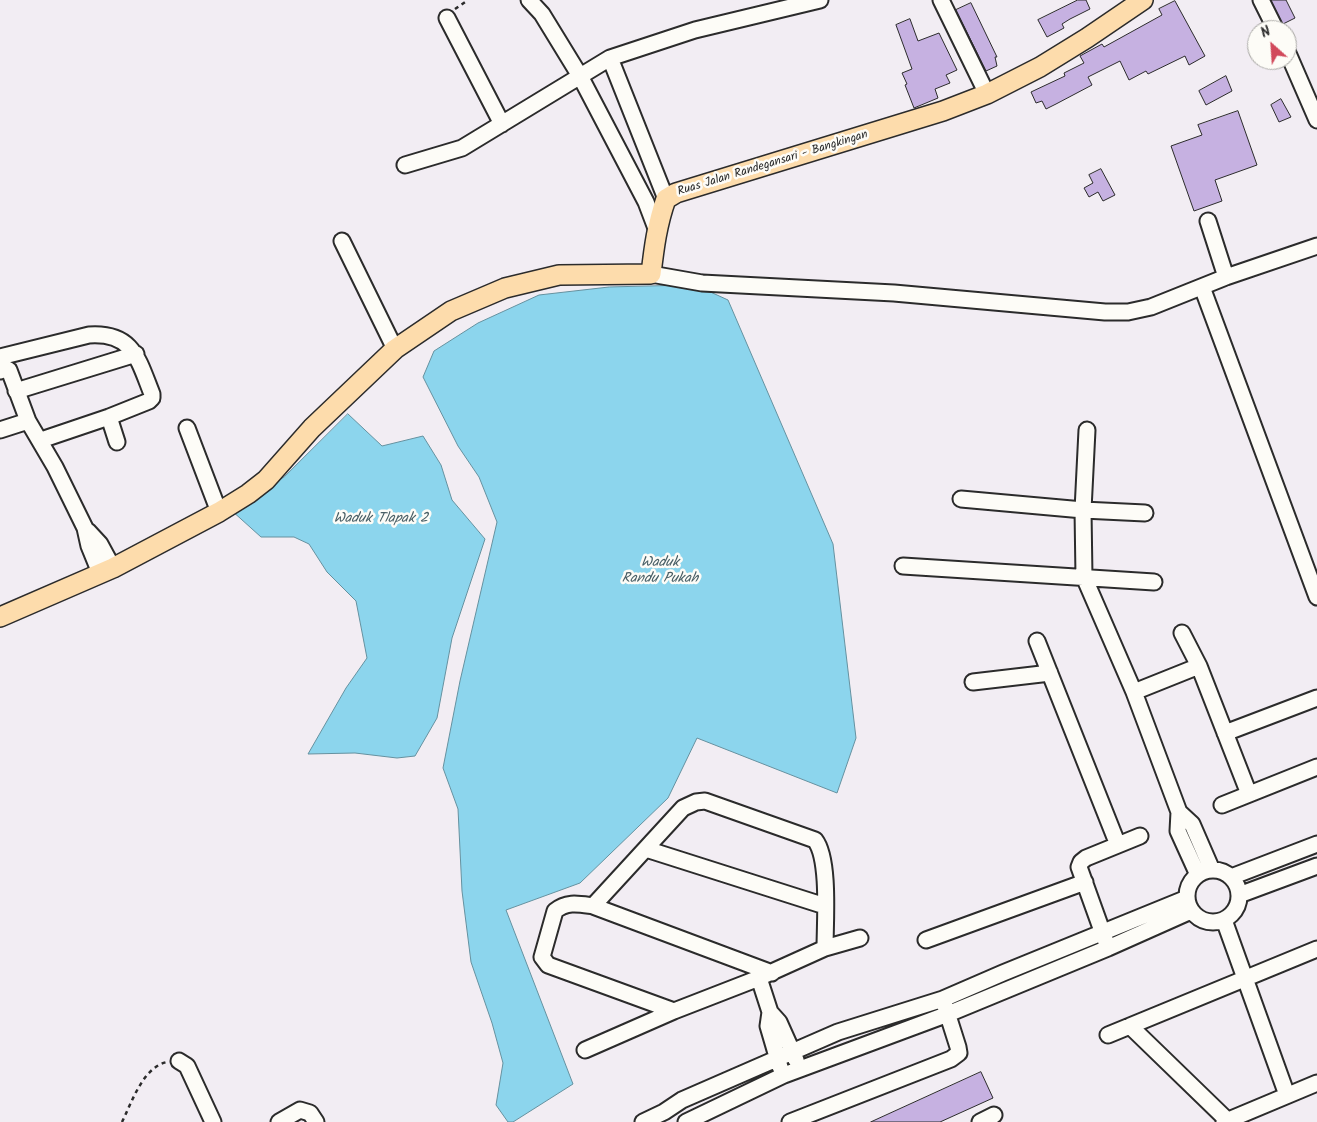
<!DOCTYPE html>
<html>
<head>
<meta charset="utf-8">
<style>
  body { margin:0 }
  #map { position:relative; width:1317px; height:1122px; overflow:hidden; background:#f2edf3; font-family:Kalam,sans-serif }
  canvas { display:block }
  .north { position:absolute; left:1247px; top:20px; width:50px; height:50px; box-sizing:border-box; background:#fdfcf7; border:1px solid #a9a8a5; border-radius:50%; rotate:334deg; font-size:14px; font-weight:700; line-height:20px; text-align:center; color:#2b2b2b }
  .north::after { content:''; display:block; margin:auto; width:18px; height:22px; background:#d1495b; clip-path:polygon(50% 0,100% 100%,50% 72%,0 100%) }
</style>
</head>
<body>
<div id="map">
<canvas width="1317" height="1122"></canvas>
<div class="north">N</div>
</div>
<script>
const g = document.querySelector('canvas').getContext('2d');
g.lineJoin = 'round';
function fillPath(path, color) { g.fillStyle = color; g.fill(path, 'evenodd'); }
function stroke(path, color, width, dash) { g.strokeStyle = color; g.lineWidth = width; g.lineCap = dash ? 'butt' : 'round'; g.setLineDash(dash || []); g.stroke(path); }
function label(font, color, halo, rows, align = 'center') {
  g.font = font + ' Kalam,sans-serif'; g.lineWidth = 5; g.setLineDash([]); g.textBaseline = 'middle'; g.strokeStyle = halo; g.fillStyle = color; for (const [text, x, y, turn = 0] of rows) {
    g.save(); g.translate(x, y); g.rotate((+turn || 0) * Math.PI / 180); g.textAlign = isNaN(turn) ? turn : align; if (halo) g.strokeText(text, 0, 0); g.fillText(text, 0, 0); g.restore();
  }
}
const water = new Path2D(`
  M695,285L728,300L833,544L856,738L837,793L697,738L668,798L580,883L506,910L573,1084L513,1122H508L496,1105L503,1063L492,1023L471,962L462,891L458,809L443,768L460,681L497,522L479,477L458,446L423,377L434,351L478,323L539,295L609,287Z
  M348,414L382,446L423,436L441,465L452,500L485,539L452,638L437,718L415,756L397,758L355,753L308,754L346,688L367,658L356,601L327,572L309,544L294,537H261L231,510L284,477Z`);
const building = new Path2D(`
  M1078,0H1086L1090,9L1070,19L1062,24L1064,28L1047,37L1038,20Z
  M1271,0H1286L1295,18L1283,24Z
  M1175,1L1205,56L1189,65L1185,56L1148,74L1146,71L1129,80L1120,61L1088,77L1092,85L1056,104L1046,109L1042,101L1036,103L1031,92L1065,76L1064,73L1084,63L1080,56L1102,44L1104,47L1162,15L1159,9Z
  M971,3L997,57H995L997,66L986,71L956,10Z
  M910,19L918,41L939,33L957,70L946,75L950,83L935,89L938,98L914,108L905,85L907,84L902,73L912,69L896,25Z
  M1226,76L1232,91L1206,105L1199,91Z
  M1281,99L1291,117L1279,122L1271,105Z
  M1238,111L1257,165L1215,180L1222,201L1194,211L1171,146L1202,135L1198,125Z
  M1101,169L1115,195L1103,201L1098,192L1089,197L1084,188L1093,183L1089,175Z
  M981,1072L993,1098L982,1103L940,1122H871Z`);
const path = new Path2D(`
  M455,9L468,0
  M122,1122C132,1102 143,1067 167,1062`);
const minor = new Path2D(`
  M529,0L542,14L580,76L646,202L657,231
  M941,0L987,94
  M1261,0L1276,30
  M447,18L502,124
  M1287,51L1317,120
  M610,58L666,199
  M405,165L462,148L610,58L695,30L820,0
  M1208,221L1226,277
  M342,241L395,349
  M651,274L702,283L894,293L1105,312H1128L1151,307L1226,277L1317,246
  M1202,287L1317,597
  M0,357L89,335C133,332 138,359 152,394V398L149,401L109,417L41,440
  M0,371L7,369L9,370L28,421L55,467L85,528L89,546L100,573
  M16,391L136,354
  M109,417L117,442
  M187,428L219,512
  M0,430L28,421
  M1087,430L1083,510L1084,577L1134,692L1179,812L1192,824L1212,870
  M961,499L1083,510L1145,513
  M88,531L100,544L113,568
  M903,566L1154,582
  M1182,633L1199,666L1249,794
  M1037,641L1118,845
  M973,682L1050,673
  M1134,692L1199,666
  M1225,733L1317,698
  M1222,805L1317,767
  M1179,812L1178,831L1198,875
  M646,849L825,906
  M1187 896a26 26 0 1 1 52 0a26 26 0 1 1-52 0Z
  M1231,877L1317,844
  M1239,895L1317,866
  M593,906L683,808L696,802L705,801L815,840C830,859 825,923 825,948
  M1224,920L1287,1095
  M926,940L1085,882
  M1106,942L1079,867L1081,862L1086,858L1140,836
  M763,976L825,948L860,938
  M674,1011L548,965L542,957L555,911C567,901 579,904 593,906L772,973
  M770,1012L779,1022L796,1060
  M1130,1026L1228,1121
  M1108,1035L1317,949
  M585,1050L674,1011L759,978L770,1012L768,1026L780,1067
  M179,1061L187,1066L213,1122
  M279,1122L300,1110L310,1113L316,1122
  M643,1122L664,1112L682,1100L838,1032L943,999L1003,973L1187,898
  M686,1122L784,1075L948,1014L1108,948L1191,911
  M790,1122L951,1059L959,1053L958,1047L945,1006
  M980,1122L994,1115
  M1224,1122L1317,1083`);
const major = new Path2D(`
  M0,617L113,568L219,512L248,494L266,480L312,428L395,349L451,311L505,288L559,275L651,274C654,248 657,224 666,199L676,193L943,111L987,94L1040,67L1087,38L1143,0`);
const streetNames = [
  ["Ruas Jalan Randegansari - Bangkingan",773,164,-17]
];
const waterNames = [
  ["Waduk Tlapak 2",381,520],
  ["Waduk",660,564],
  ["Randu Pukah",660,580]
];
fillPath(water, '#8cd5ed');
stroke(water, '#65919f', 1);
fillPath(building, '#c6b1e1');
stroke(building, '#2b2b2b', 1);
stroke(minor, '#2b2b2b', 19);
stroke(major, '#2b2b2b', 22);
stroke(path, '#2b2b2b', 2.5, [4, 4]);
stroke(minor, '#fdfcf7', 15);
stroke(major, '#fddcac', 19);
label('12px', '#2b2b2b', '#fdfcf7', streetNames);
label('italic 14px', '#485e65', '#fdfcf7', waterNames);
</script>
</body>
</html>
